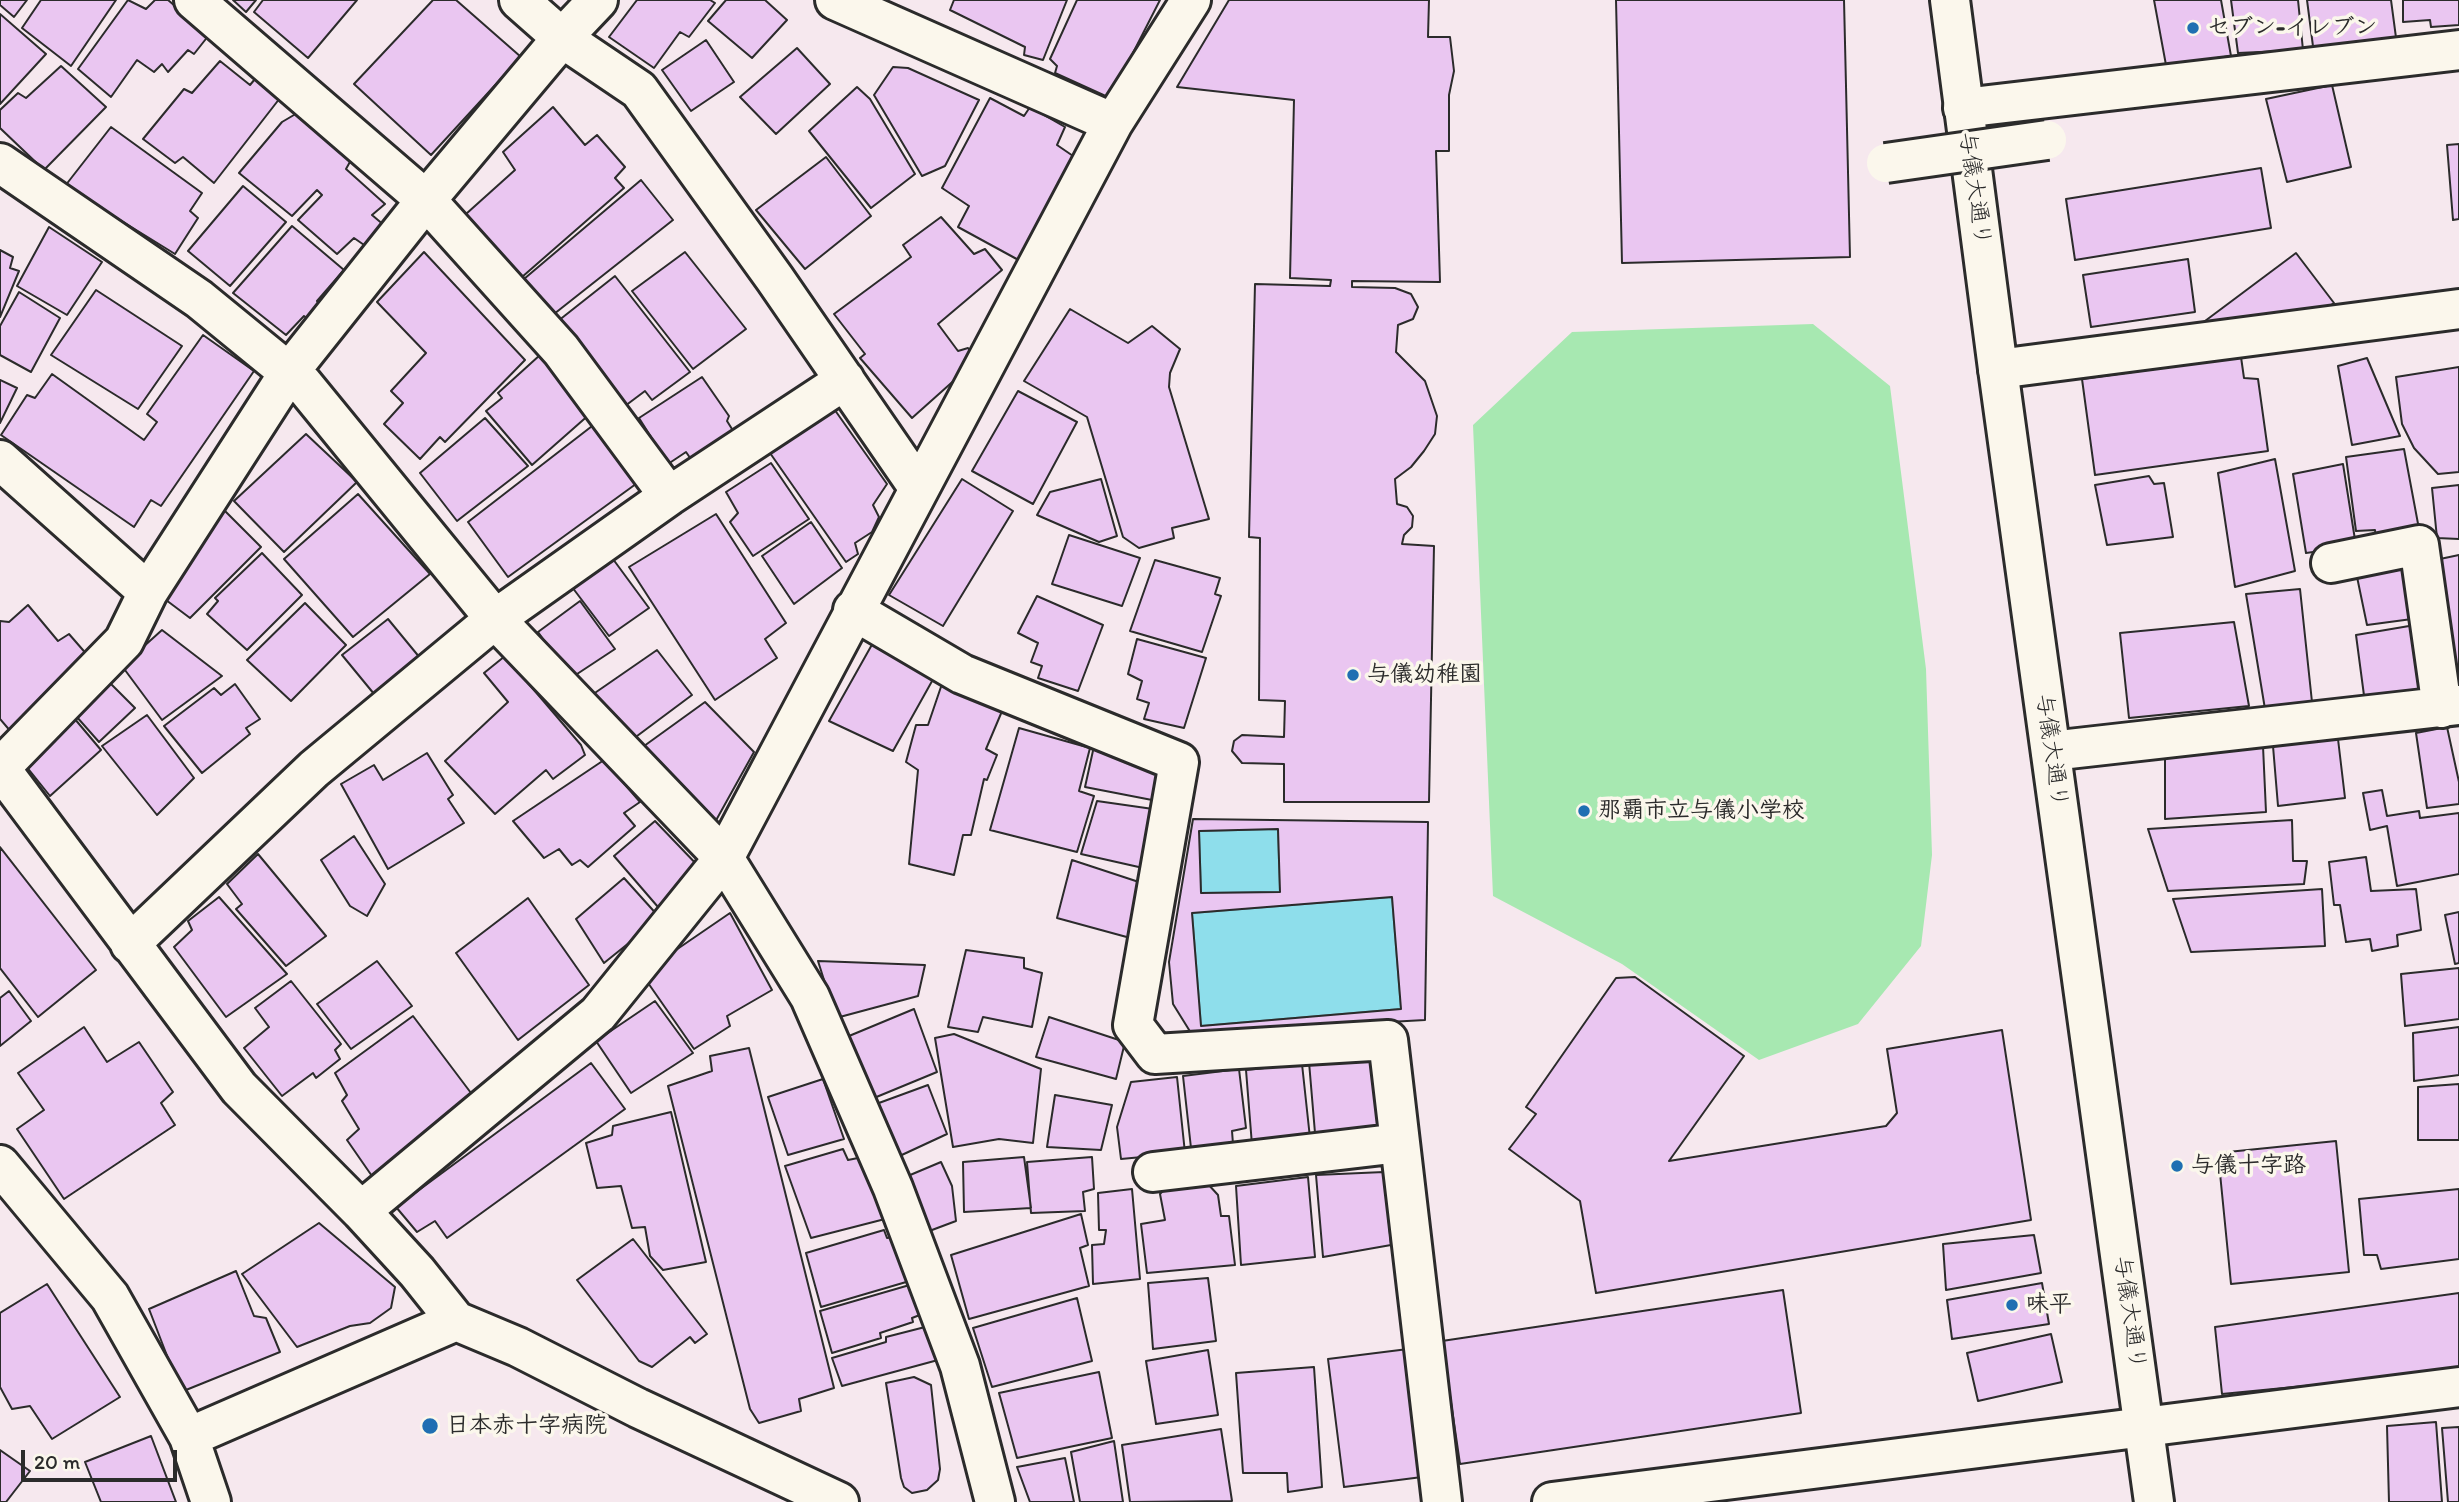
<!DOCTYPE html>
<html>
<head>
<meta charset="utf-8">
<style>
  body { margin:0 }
  #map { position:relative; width:2459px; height:1502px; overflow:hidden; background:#f6e8ee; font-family:Itim,sans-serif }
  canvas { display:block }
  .scale { position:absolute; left:21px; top:1450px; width:156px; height:32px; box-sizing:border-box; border:4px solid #2b2b2b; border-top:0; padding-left:9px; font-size:21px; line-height:24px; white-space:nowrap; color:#2b2b2b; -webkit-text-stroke:5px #fbf7ec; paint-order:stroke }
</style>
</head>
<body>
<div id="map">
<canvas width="2459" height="1502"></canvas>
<div class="scale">20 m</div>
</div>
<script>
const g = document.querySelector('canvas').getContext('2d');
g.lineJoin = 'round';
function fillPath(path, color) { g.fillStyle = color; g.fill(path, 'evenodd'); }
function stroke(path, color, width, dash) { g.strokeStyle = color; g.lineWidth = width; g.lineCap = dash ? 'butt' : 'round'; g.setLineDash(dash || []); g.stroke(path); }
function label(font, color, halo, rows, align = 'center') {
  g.font = font + ' Itim,"Klee One",sans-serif'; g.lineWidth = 7; g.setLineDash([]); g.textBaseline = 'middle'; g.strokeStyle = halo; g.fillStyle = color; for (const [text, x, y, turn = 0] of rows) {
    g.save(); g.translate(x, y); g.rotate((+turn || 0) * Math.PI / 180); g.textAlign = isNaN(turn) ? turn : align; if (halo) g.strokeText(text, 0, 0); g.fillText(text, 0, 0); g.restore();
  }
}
const green = new Path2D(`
  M1813,324L1890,386L1926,669L1932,855L1921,946L1858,1024L1759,1060L1622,964L1493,896L1473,425L1572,332Z`);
const water = new Path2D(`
  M1278,829L1280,892L1201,893L1199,831Z
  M1392,897L1401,1009L1201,1026L1192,913Z`);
const building = new Path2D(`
  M0,0H27L14,17L0,5Z
  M41,0H116L71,66L22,28Z
  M128,0L146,9L155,0H168L209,35L194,54L188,50L168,72L162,64L154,72L137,60L111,97L78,69Z
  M233,0H256L246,12Z
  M263,0H357L308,58L254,12Z
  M433,0H456L521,57L431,155L354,84Z
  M637,0H710L715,3L689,37L680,32L654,68L609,37Z
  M726,0H765L787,20L752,58L708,21Z
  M954,0H1067L1043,60L1024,55L1025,47L950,10Z
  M1077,0H1160L1110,98L1055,73L1057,66L1050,59Z
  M1229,0H1429L1428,37H1450L1454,71L1449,95V151H1436L1440,282L1352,281V287L1395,288L1411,294L1418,307L1413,319L1398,325L1396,352L1425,381L1437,416L1435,434L1424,451L1411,467L1395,479L1397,504L1407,507L1413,516L1412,527L1404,535L1402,544L1434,546L1429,802H1284V764L1242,763L1232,751L1234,741L1242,735L1284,737L1285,701L1259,700L1260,538L1249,537L1255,284L1330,286L1331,280L1290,278L1294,100L1177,87Z
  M1616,0H1844L1850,257L1622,263Z
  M2154,0H2221L2231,56L2166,65Z
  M2231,0H2298L2303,50L2238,53Z
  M2307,0H2391L2397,45L2314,54Z
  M2403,0H2459V25L2431,27L2430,20L2403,22Z
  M0,14L46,54L0,104Z
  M706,40L734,82L691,111L662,70Z
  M797,48L830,84L776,134L740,97Z
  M220,61L250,85L255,79L280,98L214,183L183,157L175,163L143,139L184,89L192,93Z
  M61,66L106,107L44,170L0,128V110L18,93L26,98Z
  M893,67L908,68L979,100L945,166L922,176L874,95Z
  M2332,85L2351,167L2287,182L2266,99Z
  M857,87L870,99L915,174L871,208L809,131Z
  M990,98L1024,116L1030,107L1065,127L1057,145L1076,158L1024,263L958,227L969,206L942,188Z
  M553,107L585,145L597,135L625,167L615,178L624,188L522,277L466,214L515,170L503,152Z
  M299,112L356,151L346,169L385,204L372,215L385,226L367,247L354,238L337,254L298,220L322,195L317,190L292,216L239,173L282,122Z
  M111,127L202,193L190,211L198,218L175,254L65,186Z
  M2459,144V219L2453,220L2447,145Z
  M826,157L871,216L805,269L756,210Z
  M2261,168L2271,228L2075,260L2066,199Z
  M641,180L673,220L554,314L524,279Z
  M243,186L286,222L230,286L188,251Z
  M941,217L974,254L985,249L1002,270L938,324L958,351L968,348L977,360L912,418L860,358L865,354L834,314L911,257L903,245Z
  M292,226L344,270L317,301L322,307L310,321L304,316L286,335L233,293Z
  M49,227L102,262L67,315L17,286Z
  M0,250L13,257L10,268L19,271L0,317Z
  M424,252L525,360L445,442L440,437L420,459L384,424L403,403L391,391L426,353L377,302Z
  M685,252L746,329L693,369L632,291Z
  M2296,253L2334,303L2324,310L2201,324Z
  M2188,259L2195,312L2091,327L2083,275Z
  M615,276L690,372L652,400L645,391L625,406L558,321Z
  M96,290L182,346L138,409L51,355Z
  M19,292L60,318L31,372L0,355V326Z
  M1070,309L1128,343L1152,326L1180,349L1170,373L1169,387L1209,519L1172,528L1174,538L1139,548L1123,537L1087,417L1024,381Z
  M203,335L254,371L161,506L151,500L134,527L1,435L27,395L35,398L52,374L144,440L157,422L147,414Z
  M540,355L591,413L532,465L486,411L502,398L498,393Z
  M2241,357L2244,378L2258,379L2268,451L2095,475L2082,379Z
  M2367,358L2400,436L2352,445L2338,366Z
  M2459,367V472L2438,474L2414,448L2402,424L2396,377Z
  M702,377L729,416L727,421L737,437L695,465L686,452L668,464L639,418Z
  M0,380L17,388L0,423Z
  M1018,391L1077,422L1033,504L972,471Z
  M832,406L887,484L873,505L879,517L872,532L855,543L858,554L846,562L770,453Z
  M485,418L528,466L457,521L420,473Z
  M596,423L640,481L508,577L468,522Z
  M306,434L357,482L284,552L234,501Z
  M2404,449L2419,529L2376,539L2375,530L2356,531L2346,457Z
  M2275,459L2295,571L2235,587L2218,473Z
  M771,463L809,519L753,556L730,522L738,513L726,492Z
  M2343,464L2356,546L2306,553L2293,474Z
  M2149,476L2154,484L2164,483L2173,537L2107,545L2095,485Z
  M962,479L1013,511L943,626L889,595Z
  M1101,479L1117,536L1099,542L1037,515L1050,492Z
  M2459,485V539L2437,538L2432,488Z
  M358,494L430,574L353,637L284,559Z
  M222,508L261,547L190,618L162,597Z
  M716,514L786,623L765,639L777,658L715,700L629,567Z
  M811,522L842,568L794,604L762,556Z
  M1069,535L1140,558L1122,606L1052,584Z
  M262,553L302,595L247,650L207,614L218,601L215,598Z
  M610,555L649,608L609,636L569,583Z
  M2459,555V685H2456L2440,559Z
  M1155,560L1220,578L1215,594L1221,596L1202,652L1130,631Z
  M2405,564L2412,619L2367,625L2356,572Z
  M2300,589L2312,702L2265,709L2246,594Z
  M1037,596L1103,625L1078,691L1038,678L1042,666L1031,662L1038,643L1018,633Z
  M580,601L615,649L571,678L538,632Z
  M305,603L346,645L291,701L247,660Z
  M28,605L58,641L69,634L89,657L42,698L44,707L12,733L0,719V621L9,622Z
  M388,619L425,664L379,700L342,655Z
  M2234,622L2249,706L2129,718L2120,633Z
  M2415,625L2422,695L2365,703L2356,635Z
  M162,630L222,676L162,720L122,666Z
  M1137,639L1206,658L1184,728L1144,719L1149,703L1137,699L1142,681L1128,674Z
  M874,641L936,674L893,751L829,721Z
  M657,650L692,695L625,745L589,697Z
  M505,656L581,745L585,755L553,779L546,770L495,814L445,761L508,702L484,673Z
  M945,675L1008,697L986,749L997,755L987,780L984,779L971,835H963L954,875L909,864L918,770L906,762L916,725H928Z
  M110,683L135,708L99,742L76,716Z
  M235,684L260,719L246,728L250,734L202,773L164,726L214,688L221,695Z
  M705,702L754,752L709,833L633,754Z
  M147,715L194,778L157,815L102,746Z
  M74,718L101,750L50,796L26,766Z
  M2447,727L2459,782V804L2427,808L2416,733Z
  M1019,728L1090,748L1079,791L1094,796L1077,852L990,830Z
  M1096,737L1161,757L1152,800L1085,787Z
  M2338,739L2345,798L2278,806L2273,746Z
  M2263,746L2266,812L2165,819V755Z
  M427,753L453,795L448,799L464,823L388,869L341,784L374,765L383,780Z
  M604,760L640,802L624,813L635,826L588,867L580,860L572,865L559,849L544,858L513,821Z
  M2382,790L2387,816L2419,811L2420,818L2459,813V874L2397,886L2387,826L2370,830L2363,793Z
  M1097,801L1160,810L1152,870L1081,854Z
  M1193,819L1428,822L1425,1020L1191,1033L1173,1004L1169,962ZM1278,829L1280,892L1201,893L1199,831ZM1392,897L1401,1009L1201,1026L1192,913Z
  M2292,820L2293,861H2307L2304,884L2168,891L2148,829Z
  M655,821L702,870L658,907L614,856Z
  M354,836L385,884L367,916L350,906L321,860Z
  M0,847L96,970L38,1017L0,968Z
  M258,854L326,936L286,966L236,909L242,904L227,884Z
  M2366,857L2371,891L2416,889L2421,930L2397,935L2398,946L2372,951L2370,939L2346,942L2340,905H2334L2329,862Z
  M1072,860L1148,885L1134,939L1057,918Z
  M624,878L660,918L604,963L576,919Z
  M2322,889L2325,946L2191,952L2173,899Z
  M219,897L287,974L226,1017L174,947L192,930L188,921Z
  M528,898L589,985L518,1040L456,953Z
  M2459,912V963L2455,964L2445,915Z
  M730,913L772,990L727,1016L730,1026L694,1049L646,980L673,952Z
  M966,950L1024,958V968L1042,973L1032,1027L983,1017L978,1032L948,1027Z
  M377,961L412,1006L351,1049L317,1004Z
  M818,961L925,965L918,996L836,1018Z
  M2459,968V1019L2405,1026L2401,974Z
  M1635,977L1744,1056L1669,1161L1886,1126L1897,1113L1887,1049L2002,1030L2031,1220L1596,1293L1580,1201L1509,1149L1536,1114L1526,1107L1616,978Z
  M291,981L341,1044L335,1050L340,1059L316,1078L313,1073L282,1096L244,1048L269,1027L255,1008Z
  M9,991L31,1021L0,1046V998Z
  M655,1001L693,1053L631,1093L596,1041Z
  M914,1009L937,1072L874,1098L849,1036Z
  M413,1016L471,1093L458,1115L374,1179L347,1140L359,1129L342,1101L347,1095L335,1073Z
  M1049,1017L1125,1042L1116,1079L1036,1057Z
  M84,1027L107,1062L139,1042L173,1092L161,1103L175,1125L64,1199L17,1129L44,1110L18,1073Z
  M2459,1027V1075L2414,1081L2413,1033Z
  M954,1034L1041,1069L1033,1143L999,1139L953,1147L935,1038Z
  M749,1048L834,1388L799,1399L801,1411L759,1423L750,1409L668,1086L712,1071L710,1056Z
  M1372,1059L1378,1132L1315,1133L1309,1062Z
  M591,1063L625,1109L447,1238L435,1221L417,1232L396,1207Z
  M1302,1064L1310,1138L1252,1145L1246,1070Z
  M1239,1069L1246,1128L1232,1131L1233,1144L1191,1148L1183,1076Z
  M1177,1077L1185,1153L1121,1159L1117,1127L1131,1082Z
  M823,1079L844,1139L788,1155L768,1097Z
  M2459,1084V1140H2418V1087Z
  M928,1085L947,1134L891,1160L868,1107Z
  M1055,1095L1112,1105L1101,1150L1047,1147Z
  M671,1112L706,1262L663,1270L650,1256L645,1227L632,1228L621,1186L597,1188L586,1143L612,1135L613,1126Z
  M2336,1141L2349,1272L2231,1284L2218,1153Z
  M843,1149L848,1160L863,1157L885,1219L811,1238L785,1166Z
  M1024,1157L1031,1208L964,1212L963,1162Z
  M1092,1157L1094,1189L1083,1192L1085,1211L1031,1213L1027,1162Z
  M941,1162L952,1186L956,1221L924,1233L903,1178Z
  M1384,1172L1391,1245L1323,1257L1316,1175Z
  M1308,1177L1315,1257L1241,1265L1236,1186Z
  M1207,1183L1218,1195L1221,1216H1229L1235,1265L1147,1273L1141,1224L1165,1220L1160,1194L1168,1185Z
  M1132,1189L1140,1279L1093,1284L1092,1245L1104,1244L1106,1230H1099L1098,1193Z
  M2459,1189V1259L2381,1269L2377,1255H2364L2359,1199Z
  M1081,1214L1088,1245L1080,1248L1089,1286L969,1319L951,1255Z
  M319,1223L395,1287L391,1308L370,1323L350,1326L297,1347L242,1274Z
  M884,1230L887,1238L894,1237L913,1280L821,1307L806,1253Z
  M2034,1235L2041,1273L1946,1290L1943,1244Z
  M633,1239L707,1334L695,1343L690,1337L652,1367L639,1361L577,1280Z
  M236,1271L254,1316L266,1318L280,1352L181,1392L149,1309Z
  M1208,1278L1216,1341L1153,1349L1148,1283Z
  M2042,1283L2049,1324L1952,1339L1947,1300Z
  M47,1284L120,1397L52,1439L30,1406L12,1409L0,1387V1313Z
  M913,1284L925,1313L912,1318L913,1322L880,1333L881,1338L832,1353L820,1311Z
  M1783,1290L1801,1413L1460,1464L1442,1341Z
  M2459,1293V1371L2222,1394L2215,1327Z
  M1077,1298L1092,1361L992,1387L973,1328Z
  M929,1326L938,1360L842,1386L832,1358L886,1342V1337Z
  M2051,1334L2062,1382L1978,1401L1967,1353Z
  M1408,1349L1422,1477L1344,1487L1328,1359Z
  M1208,1350L1218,1415L1156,1424L1146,1361Z
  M1314,1367L1322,1487L1288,1492L1287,1473H1243L1236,1373Z
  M1099,1372L1112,1438L1017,1458L999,1393Z
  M914,1377L931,1385L940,1469L938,1480L927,1490L912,1493L904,1487L901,1478L886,1383Z
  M2436,1422L2442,1502H2389L2387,1426Z
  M2459,1427V1502H2448L2442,1428Z
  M1221,1429L1232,1501L1130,1502L1122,1445Z
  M151,1436L176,1502H101L85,1462Z
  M1114,1441L1123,1502H1080L1071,1452Z
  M0,1450L30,1471L6,1502H0Z
  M1065,1458L1074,1502H1030L1017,1467Z`);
const minor = new Path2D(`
  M519,0L562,38L639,90L775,279L918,487
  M598,0L562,38L426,200L290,371L148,592L124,641L0,768L239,1088L361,1211L417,1272L456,1321L518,1347L638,1408L839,1502
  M835,0L1113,123
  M1963,108L2459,50
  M0,163L199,299L303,384L495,619L724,858L810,997L893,1188L960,1366L995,1502
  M1998,369L2459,309
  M0,460L148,592
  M669,496L845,380
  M2331,563L2419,545L2442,708
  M853,610L962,674L1179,762L1133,1025L1155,1054L1388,1040L1442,1502
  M2051,751L2459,705
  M130,944L314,769L495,619L669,496L561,350L426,200L194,0
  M0,1165L110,1297L189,1437L211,1502
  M1153,1172L1400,1143
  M361,1211L598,1014L724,858L1113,123L1191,0
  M189,1437L456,1321
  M1552,1502L2459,1387`);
const highway = new Path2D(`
  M1950,0L1998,369L2154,1502`);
const minorBridge = new Path2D(`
  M1886,163L2047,140`);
const markers = [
  [2193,28,7,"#1f6fb2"],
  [1353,675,7,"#1f6fb2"],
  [1584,811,7,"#1f6fb2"],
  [2177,1166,7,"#1f6fb2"],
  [2012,1305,7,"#1f6fb2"],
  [430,1426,9,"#1f6fb2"]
];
const poiNames = [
  ["セブン-イレブン",2207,28],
  ["与儀幼稚園",1367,675],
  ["那覇市立与儀小学校",1598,811],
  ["与儀十字路",2191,1166],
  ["味平",2026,1305],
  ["日本赤十字病院",446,1426]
];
const streetNames = [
  ["与儀大通り",1974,189,82],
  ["与儀大通り",2051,751,82],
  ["与儀大通り",2129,1313,82]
];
fillPath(green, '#a7e8b1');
fillPath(water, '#8edeeb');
stroke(water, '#66969e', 2);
fillPath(building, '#eac6f1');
stroke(building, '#2b2b2b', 2);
stroke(minor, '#2b2b2b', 44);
stroke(highway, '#2b2b2b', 44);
stroke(minor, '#fbf7ec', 38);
stroke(highway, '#fbf7ec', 38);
stroke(minorBridge, '#2b2b2b', 44, []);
stroke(minorBridge, '#fbf7ec', 38);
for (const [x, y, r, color] of markers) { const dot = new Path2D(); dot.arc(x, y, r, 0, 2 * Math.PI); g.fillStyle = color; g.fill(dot); stroke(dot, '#fbf7ec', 2.5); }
label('bold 23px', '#2b2b2b', '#fbf7ec', poiNames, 'left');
label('23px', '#2b2b2b', '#fbf7ec', streetNames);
</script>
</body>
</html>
